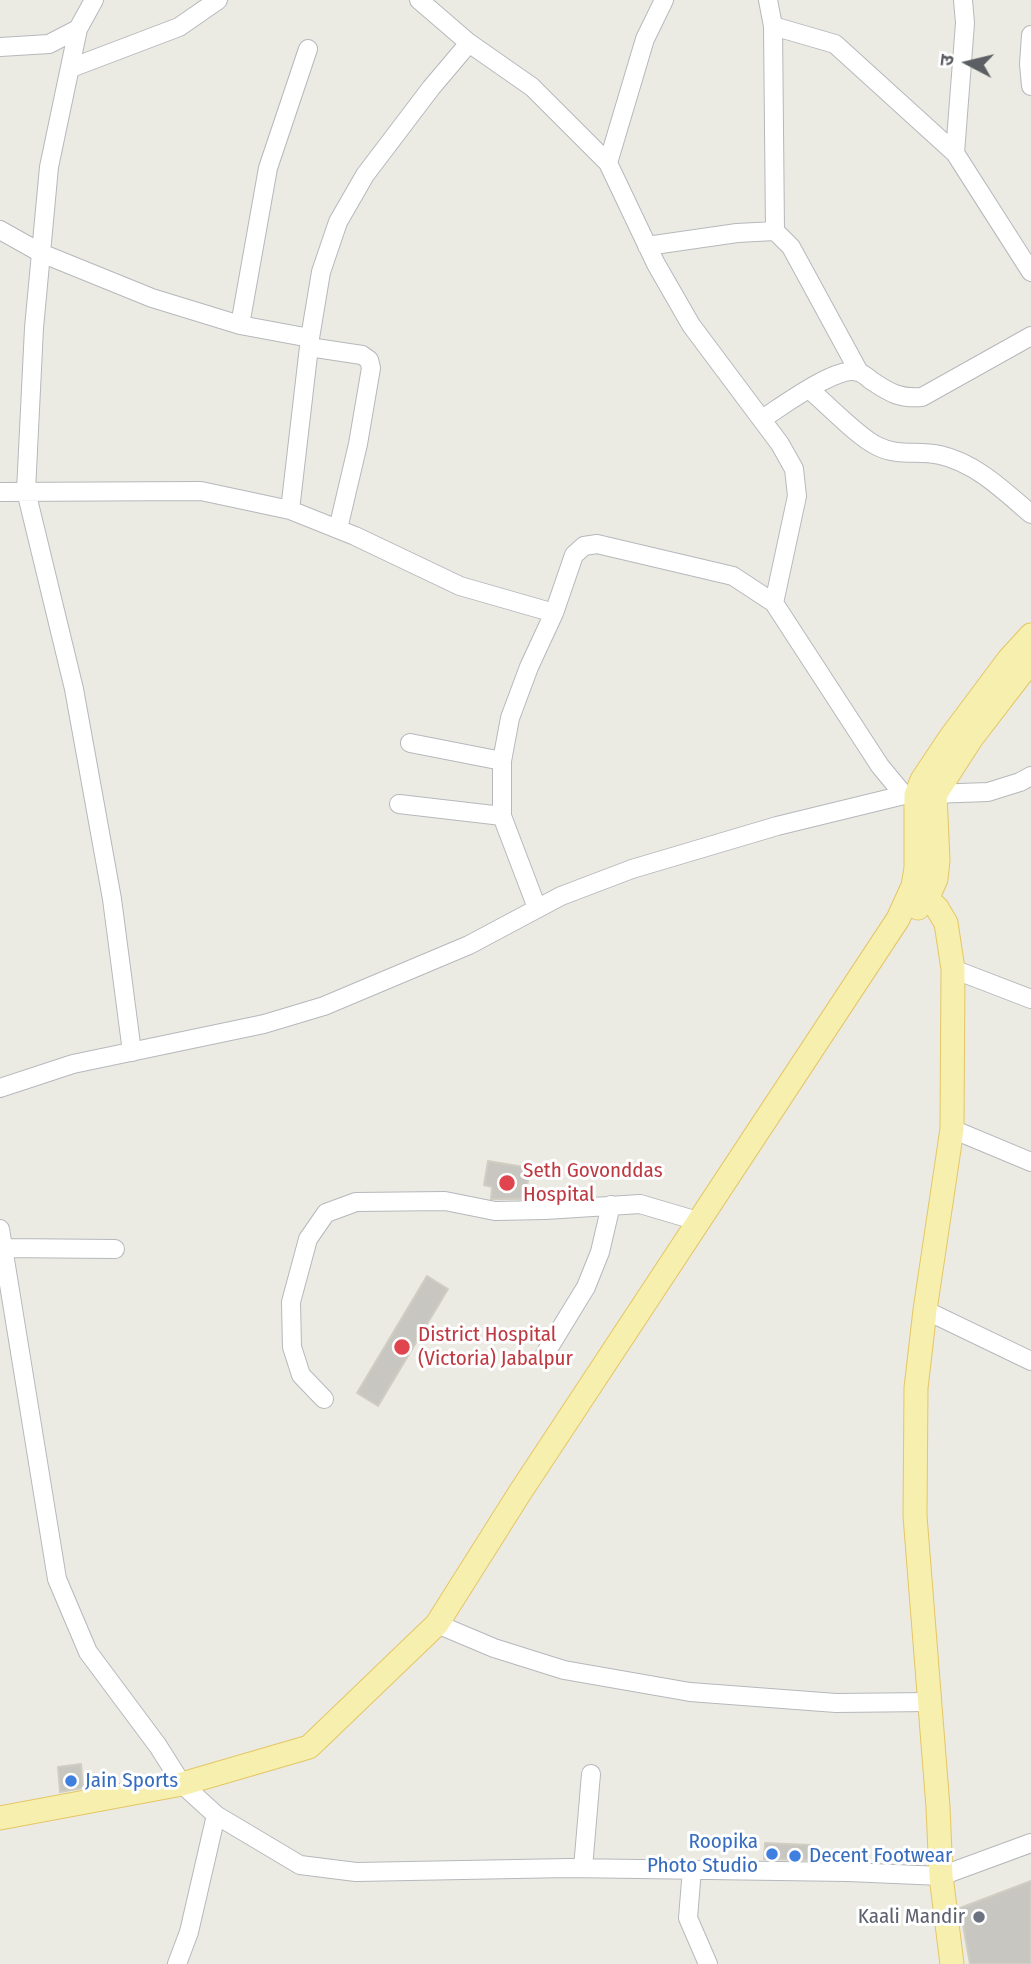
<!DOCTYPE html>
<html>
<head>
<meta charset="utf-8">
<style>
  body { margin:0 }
  #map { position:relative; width:1031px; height:1964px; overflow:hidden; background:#ecebe3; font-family:"Fira Sans Condensed","Noto Sans Devanagari",sans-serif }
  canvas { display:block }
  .north { position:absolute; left:933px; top:28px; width:70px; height:70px; -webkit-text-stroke:5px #fff; paint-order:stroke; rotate:277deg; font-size:19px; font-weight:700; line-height:28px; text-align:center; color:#5b5e62 }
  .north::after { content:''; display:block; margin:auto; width:24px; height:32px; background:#5b5e62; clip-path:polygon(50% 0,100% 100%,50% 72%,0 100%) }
</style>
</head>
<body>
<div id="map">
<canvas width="1031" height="1964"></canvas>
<div class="north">उ</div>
</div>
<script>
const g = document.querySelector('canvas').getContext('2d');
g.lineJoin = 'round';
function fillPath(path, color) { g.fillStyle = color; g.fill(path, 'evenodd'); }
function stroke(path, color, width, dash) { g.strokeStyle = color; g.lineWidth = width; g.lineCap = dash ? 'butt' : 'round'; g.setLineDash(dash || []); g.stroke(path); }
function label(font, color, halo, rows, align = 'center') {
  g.font = font + ' "Fira Sans Condensed",sans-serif'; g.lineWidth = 6; g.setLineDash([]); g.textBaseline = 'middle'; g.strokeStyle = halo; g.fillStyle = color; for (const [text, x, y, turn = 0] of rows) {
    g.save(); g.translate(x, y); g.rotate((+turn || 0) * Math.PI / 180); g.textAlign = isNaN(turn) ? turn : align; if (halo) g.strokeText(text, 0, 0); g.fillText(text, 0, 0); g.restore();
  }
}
const building = new Path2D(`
  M488,1161L530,1168L526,1192L523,1191L521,1199H491L492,1187L484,1185Z
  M427,1276L448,1289L378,1406L357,1393Z
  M81,1764L83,1788L60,1792L58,1767Z
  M765,1843L810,1845L809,1860L764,1859Z
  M1031,1881V1964H970L960,1908Z`);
const minor = new Path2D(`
  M419,0L469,43L532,87L608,163L656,264L691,325L780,444L794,469L797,496L774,603
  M768,0L773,26
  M78,29L49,167L34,328L26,491L74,689L112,899L132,1052
  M1031,35L1029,64L1031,86
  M0,47L49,44L78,29L94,0
  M71,68L179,27L218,0
  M955,153L965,23L963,0
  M608,163L645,39L664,0
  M0,230L41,253L152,298L240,325L310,338
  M775,231L773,26L835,44L955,153L1031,272
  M647,246L737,233L775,231L791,247L859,372
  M240,325L268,168L308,49
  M309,347L362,355L369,360L371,368L358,444L338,529
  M810,390C827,404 858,437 877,446C899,457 917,450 940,455C976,463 1004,491 1031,514
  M762,419C781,407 837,365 858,372C863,373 868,378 872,381C890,393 900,399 922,397L1031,336
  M0,492L201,491L290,510L355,536L460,586L554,613L574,555L584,546L597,544L733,576L774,603L880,766L904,795
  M290,510L310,338L321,272L338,222L365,175L431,88L469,43
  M410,743L502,761
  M399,804L502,816
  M537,908L502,816V761L510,718L529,667L554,613
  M953,969L1031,999
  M0,1088L73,1064L264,1024L324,1006L469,945L561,896L632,869L777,826L904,795L988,792L1020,782L1031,776
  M952,1129L1031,1162
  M0,1229L57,1579L88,1652L158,1746L182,1784L216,1815L300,1865L356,1872L569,1868L848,1872L941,1876L1031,1843
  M3,1248L115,1249
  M925,1310L1031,1361
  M545,1354L586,1287L600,1252L611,1205
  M324,1399L301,1375L292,1347L291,1302L308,1239L326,1213L356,1202L445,1201L495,1211L545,1210L640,1204L701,1222
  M437,1624L494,1648L564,1670L690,1692L836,1703L930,1702
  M583,1868L591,1774
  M692,1869L688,1918L708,1964
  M177,1964L189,1932L216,1815`);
const major = new Path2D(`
  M913,886L937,908L946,923L953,969L952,1129L925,1310L916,1388L915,1516L938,1807L941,1876L952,1964
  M918,908L927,899L936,879L938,860L935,795L971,739L1031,661
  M0,1818L182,1784L309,1747L437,1624L519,1494L898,919L913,886L916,868V795L922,780L950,738L1009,659L1031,635`);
const markers = [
  [507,1183,9,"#e0444e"],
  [402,1347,9,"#e0444e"],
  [71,1781,7,"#3f7fe0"],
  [772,1854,7,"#3f7fe0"],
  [795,1856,7,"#3f7fe0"],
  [979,1917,7,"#6b7280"]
];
const healthNames = [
  ["Seth Govonddas",523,1171],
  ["Hospital",523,1195],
  ["District Hospital",418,1335],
  ["(Victoria) Jabalpur",418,1359]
];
const shopNames = [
  ["Jain Sports",85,1781],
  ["Roopika",758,1842,"right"],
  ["Photo Studio",758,1866,"right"],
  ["Decent Footwear",809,1856]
];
const worshipNames = [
  ["Kaali Mandir",965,1917]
];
fillPath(building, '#c8c6c0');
stroke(building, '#d0cdc2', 2);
stroke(minor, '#b5b8bc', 20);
stroke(major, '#e4c665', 25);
stroke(minor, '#fff', 18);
stroke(major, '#f7efad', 23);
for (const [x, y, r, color] of markers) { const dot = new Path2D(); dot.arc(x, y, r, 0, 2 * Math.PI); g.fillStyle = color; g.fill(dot); stroke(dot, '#fff', 2.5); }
label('21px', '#be3a42', '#fff', healthNames, 'left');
label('21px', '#366cbe', '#fff', shopNames, 'left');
label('21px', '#5b616d', '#fff', worshipNames, 'right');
</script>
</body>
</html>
